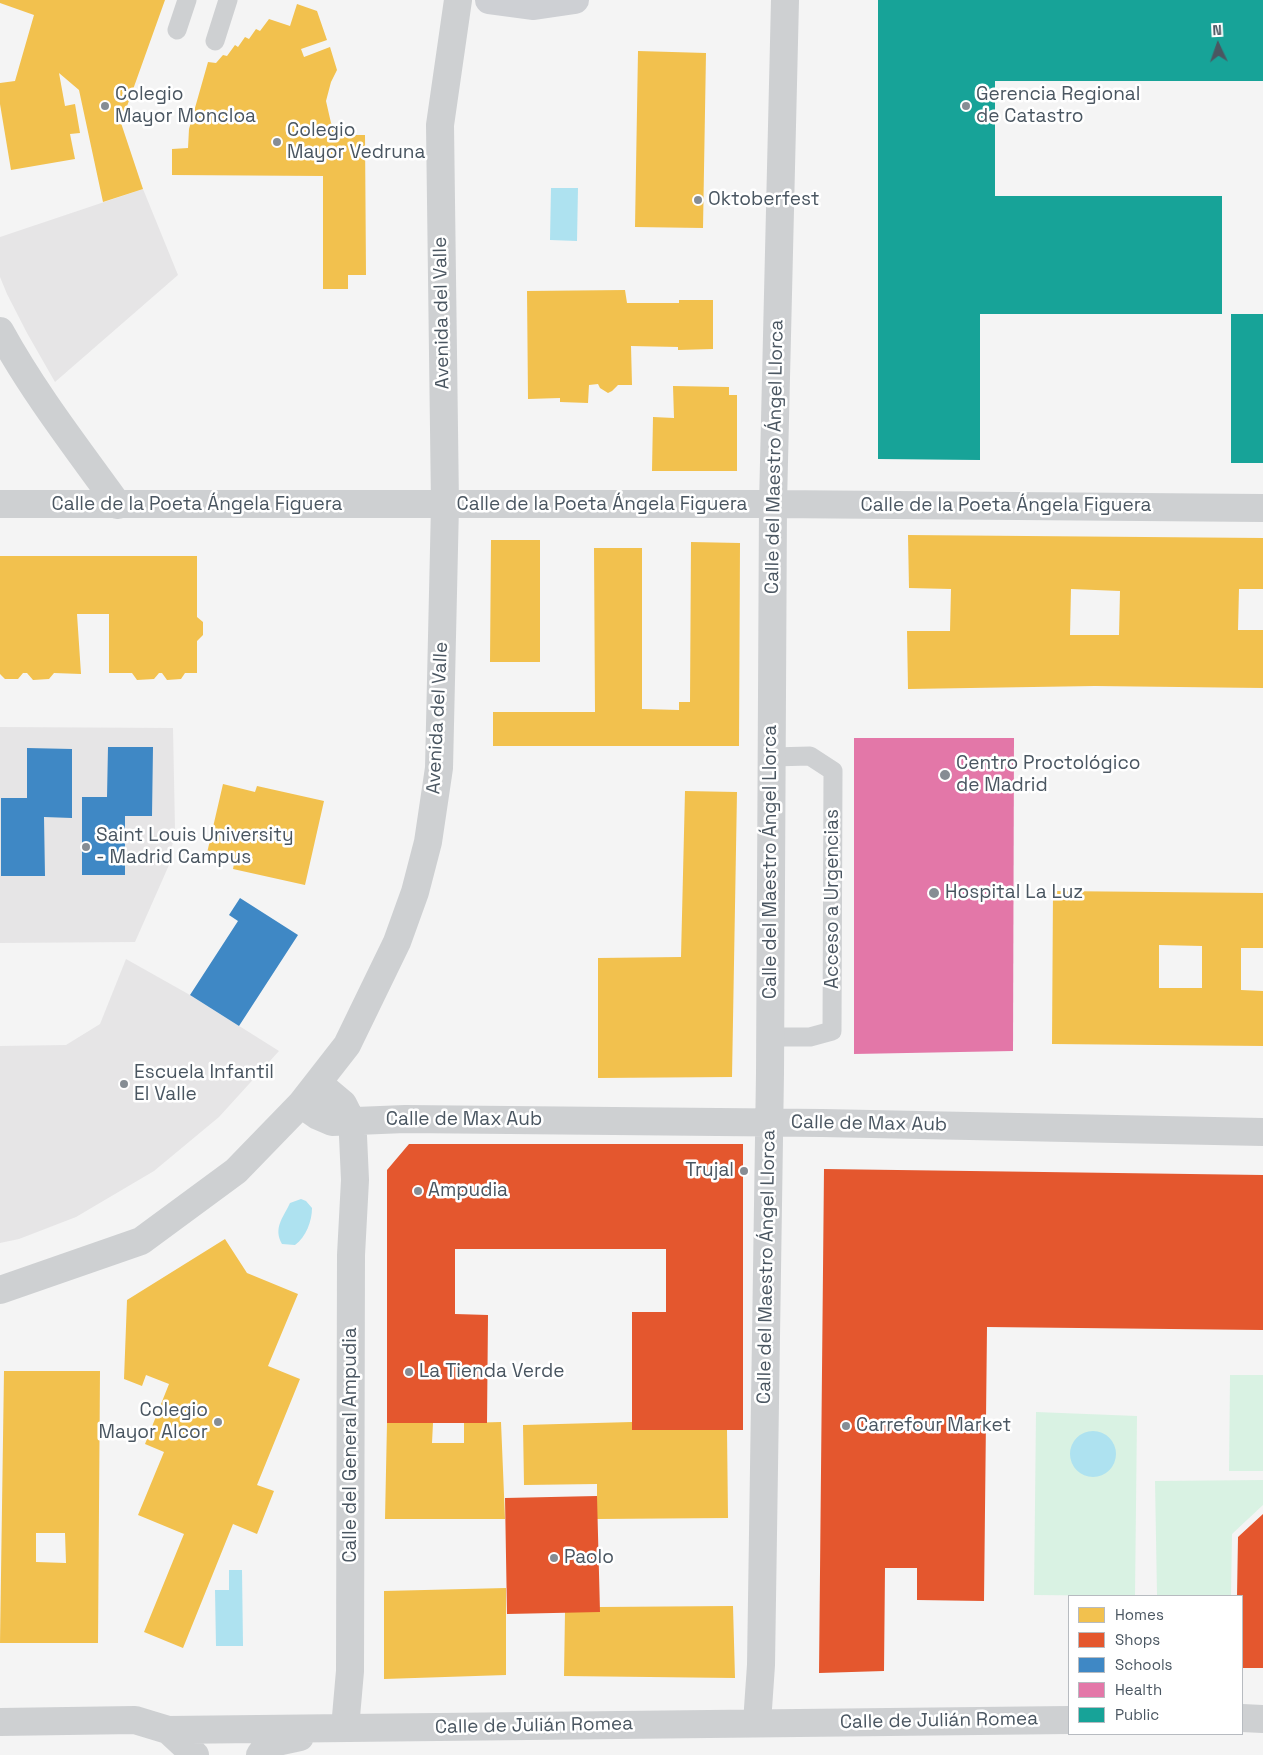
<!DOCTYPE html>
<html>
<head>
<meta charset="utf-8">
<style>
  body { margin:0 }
  #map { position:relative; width:1263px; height:1755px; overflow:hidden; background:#f4f4f4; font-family:"Space Grotesk",sans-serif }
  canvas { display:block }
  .legend { position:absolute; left:1068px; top:1595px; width:175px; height:140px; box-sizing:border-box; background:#fff; border:1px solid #b7bbc0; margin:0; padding:6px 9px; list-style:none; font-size:15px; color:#4a5661 }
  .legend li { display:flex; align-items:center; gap:10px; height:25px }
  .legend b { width:25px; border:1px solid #b7bbc0 }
  .north { position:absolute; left:1193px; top:20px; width:50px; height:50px; -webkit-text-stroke:4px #fff; paint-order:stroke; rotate:357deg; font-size:14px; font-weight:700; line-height:20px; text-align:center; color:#4a5661 }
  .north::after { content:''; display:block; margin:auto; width:18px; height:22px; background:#4a5661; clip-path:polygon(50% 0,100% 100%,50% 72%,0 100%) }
</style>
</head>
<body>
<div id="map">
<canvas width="1263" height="1755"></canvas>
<ul class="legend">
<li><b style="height:14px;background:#f2c14e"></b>Homes</li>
<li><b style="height:14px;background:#e4572e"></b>Shops</li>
<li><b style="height:14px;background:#3f88c5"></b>Schools</li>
<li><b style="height:14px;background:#e377a8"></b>Health</li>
<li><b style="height:14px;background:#17a398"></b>Public</li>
</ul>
<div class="north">N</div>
</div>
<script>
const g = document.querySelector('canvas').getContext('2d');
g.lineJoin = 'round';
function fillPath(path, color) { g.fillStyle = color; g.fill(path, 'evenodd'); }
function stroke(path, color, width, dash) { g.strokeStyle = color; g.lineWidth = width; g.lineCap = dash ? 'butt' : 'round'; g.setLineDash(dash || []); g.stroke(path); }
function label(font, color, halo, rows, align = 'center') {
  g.font = font + ' "Space Grotesk",sans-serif'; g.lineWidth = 5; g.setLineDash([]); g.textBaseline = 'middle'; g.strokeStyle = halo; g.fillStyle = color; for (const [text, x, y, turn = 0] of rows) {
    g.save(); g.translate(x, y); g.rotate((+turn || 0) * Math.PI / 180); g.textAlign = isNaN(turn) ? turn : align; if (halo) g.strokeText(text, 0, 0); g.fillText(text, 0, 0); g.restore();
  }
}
const education = new Path2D(`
  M143,189L178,275L55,382L27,333L7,294L0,277V237Z
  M0,727L173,728L175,829L169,865L135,942L0,943Z
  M126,959L190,995L279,1051L219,1117L154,1171L76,1217L19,1239L0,1243V1046L66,1045L100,1024Z`);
const green = new Path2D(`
  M1230,1375H1263V1471H1229Z
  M1036,1412L1137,1416L1135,1596L1034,1595Z
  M1263,1480V1505L1232,1534L1231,1596L1157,1595L1155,1481Z`);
const water = new Path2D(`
  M551,188H578L577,241L550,240Z
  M301,1199L306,1201L312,1208C312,1221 306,1237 295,1245L282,1244C273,1228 283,1218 290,1203Z
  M1070 1454a23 23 0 1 1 46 0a23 23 0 1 1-46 0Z
  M229,1570H242L243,1646H216L215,1590H229Z`);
const homes = new Path2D(`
  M0,0H165L121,123L143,189L103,202L79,90L59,73L65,106L75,104L80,133L70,134L75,159L11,170L0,104V83L15,81L34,15L0,3Z
  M297,4L317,11L327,40L301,49L304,57L330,47L337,70L331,82L326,101L331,123L340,135H365L366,275H348V289H323V176L172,175V149L188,148L189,129L208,62L216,63L223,55L227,56L235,45L238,47L245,37L249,39L256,29L260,31L269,19L290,26Z
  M638,51L706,53L703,228L635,227Z
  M625,290L627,303H679V300H713V349L678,350V347L631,346L632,385H618L612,391L608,393L600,388L598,384L589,385L588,403L560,402V398L528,399L527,291Z
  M673,386L729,387V395H737V471H652L653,417L674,418Z
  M908,535L1263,538V589H1239L1238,630H1263V688L1095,686L908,689L907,631H950L951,589L909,588ZM1071,589L1120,591L1119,635H1070Z
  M491,540H540V662H490Z
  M691,542L740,543L739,746H493V712H595L594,548H642V709L679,710V702H690Z
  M0,556H197V617L203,622V635L197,641V673H185L181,679L167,680L162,673H159L154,679L137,680L132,673H109V614H77L81,674L54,673L49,679L33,680L27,673H23L18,679H5L0,674Z
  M223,784L255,792L257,786L324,801L305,885L233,869L235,859L207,853Z
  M685,791L737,792L732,1077L598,1078V958L681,957Z
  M1053,891L1263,893V948H1241V990L1263,991V1046L1052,1044ZM1159,945L1202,946V988H1159Z
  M225,1239L247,1273L298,1294L268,1366L300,1379L257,1485L274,1491L257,1534L233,1524L183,1648L144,1632L184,1534L138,1515L164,1452L145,1444L169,1384L146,1375L142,1386L124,1379L127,1300Z
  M4,1371H100L98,1643H0ZM36,1533H65L66,1563L36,1562Z
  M501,1422L505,1519H385L387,1423H433L432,1443H464V1423Z
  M632,1422V1430H727L728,1518L597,1519V1484L524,1485L523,1425Z
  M506,1588V1675L384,1679V1591Z
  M733,1606L735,1678L564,1676L565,1612H600L599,1607Z`);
const shops = new Path2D(`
  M409,1144H743V1430H632V1312H666V1249H455V1314L488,1315L487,1423H387V1170Z
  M824,1169L1263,1175V1330L987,1327L984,1601L917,1600V1568H885L884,1671L819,1673Z
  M597,1496L600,1612L507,1614L505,1498Z
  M1263,1514V1668H1242V1596H1237L1238,1537Z`);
const schools = new Path2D(`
  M108,747H153L152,816H125V875H82V797H107Z
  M27,748L72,749V818L44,817L45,876H1V798H27Z
  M240,898L298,935L239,1026L190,995L238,921L229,915Z`);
const health = new Path2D(`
  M854,738H1014L1013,1051L854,1054Z`);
const public = new Path2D(`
  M878,0H1263V81H995V196H1222V314H980V460L878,459Z
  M1231,314H1263V463H1231Z`);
const lane = new Path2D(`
  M177,30L187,0
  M215,41L228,0
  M770,1037H810L832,1031L833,771L810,756L772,757`);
const street = new Path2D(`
  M0,331C34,393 77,448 118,505
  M0,504H773L1263,508
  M318,1083L343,1104L352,1122L353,1136L355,1180L351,1255L350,1671L345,1728
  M301,1104L318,1116L332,1122L405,1119L822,1123L1263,1132
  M0,1290L141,1241L236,1171L301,1104L347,1045L397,942L415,892L428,842L439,768L445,505L440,125L458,0
  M1242,1718L1263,1719
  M0,1722L135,1720L168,1730L1069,1720
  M757,1723L761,1665L770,1073L773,504L785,0
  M168,1730L195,1755
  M260,1755L268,1744L300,1737`);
const secondary = new Path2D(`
  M489,0L534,6L575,0`);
const markers = [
  [105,106,5,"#868d94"],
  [966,106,5,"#868d94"],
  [277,142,5,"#868d94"],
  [698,200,5,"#868d94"],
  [945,775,6,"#868d94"],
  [86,847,5,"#868d94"],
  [934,893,6,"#868d94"],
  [124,1084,5,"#868d94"],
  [744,1171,5,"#868d94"],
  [418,1191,5,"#868d94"],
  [409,1372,5,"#868d94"],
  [218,1422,5,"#868d94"],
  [846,1426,5,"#868d94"],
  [554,1558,5,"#868d94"]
];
const poiNames = [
  ["Colegio",115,95],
  ["Mayor Moncloa",115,117],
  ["Gerencia Regional",976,95],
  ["de Catastro",976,117],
  ["Colegio",287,131],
  ["Mayor Vedruna",287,153],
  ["Oktoberfest",708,200],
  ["Centro Proctológico",956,764],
  ["de Madrid",956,786],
  ["Saint Louis University",96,836],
  ["- Madrid Campus",96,858],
  ["Hospital La Luz",945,893],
  ["Escuela Infantil",134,1073],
  ["El Valle",134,1095],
  ["Trujal",734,1171,"right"],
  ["Ampudia",428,1191],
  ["La Tienda Verde",419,1372],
  ["Colegio",208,1411,"right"],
  ["Mayor Alcor",208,1433,"right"],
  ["Carrefour Market",856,1426],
  ["Paolo",564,1558]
];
const streetNames = [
  ["Avenida del Valle",442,313,-91],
  ["Calle del Maestro Ángel Llorca",775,457,-89],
  ["Calle de la Poeta Ángela Figuera",197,505],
  ["Calle de la Poeta Ángela Figuera",602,505],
  ["Calle de la Poeta Ángela Figuera",1006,506],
  ["Avenida del Valle",438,718,-87],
  ["Calle del Maestro Ángel Llorca",771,862,-90],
  ["Acceso a Urgencias",833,899,-90],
  ["Calle de Max Aub",464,1120],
  ["Calle de Max Aub",869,1124,1],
  ["Calle del Maestro Ángel Llorca",767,1267,-89],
  ["Calle del General Ampudia",351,1445,-90],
  ["Calle de Julián Romea",939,1721,-1],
  ["Calle de Julián Romea",534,1726,-1]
];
fillPath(education, '#e6e5e6');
fillPath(green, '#d9f2e3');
fillPath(water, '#aee2f0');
fillPath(homes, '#f2c14e');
fillPath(shops, '#e4572e');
fillPath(schools, '#3f88c5');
fillPath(health, '#e377a8');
fillPath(public, '#17a398');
stroke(lane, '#ced0d2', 19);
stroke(street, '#ced0d2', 28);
stroke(secondary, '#ced0d4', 28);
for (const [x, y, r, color] of markers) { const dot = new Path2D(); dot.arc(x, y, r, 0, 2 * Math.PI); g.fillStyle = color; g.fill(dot); stroke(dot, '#fff', 2); }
label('19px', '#4a5661', '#fff', poiNames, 'left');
label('19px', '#4a5661', '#fff', streetNames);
</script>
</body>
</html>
